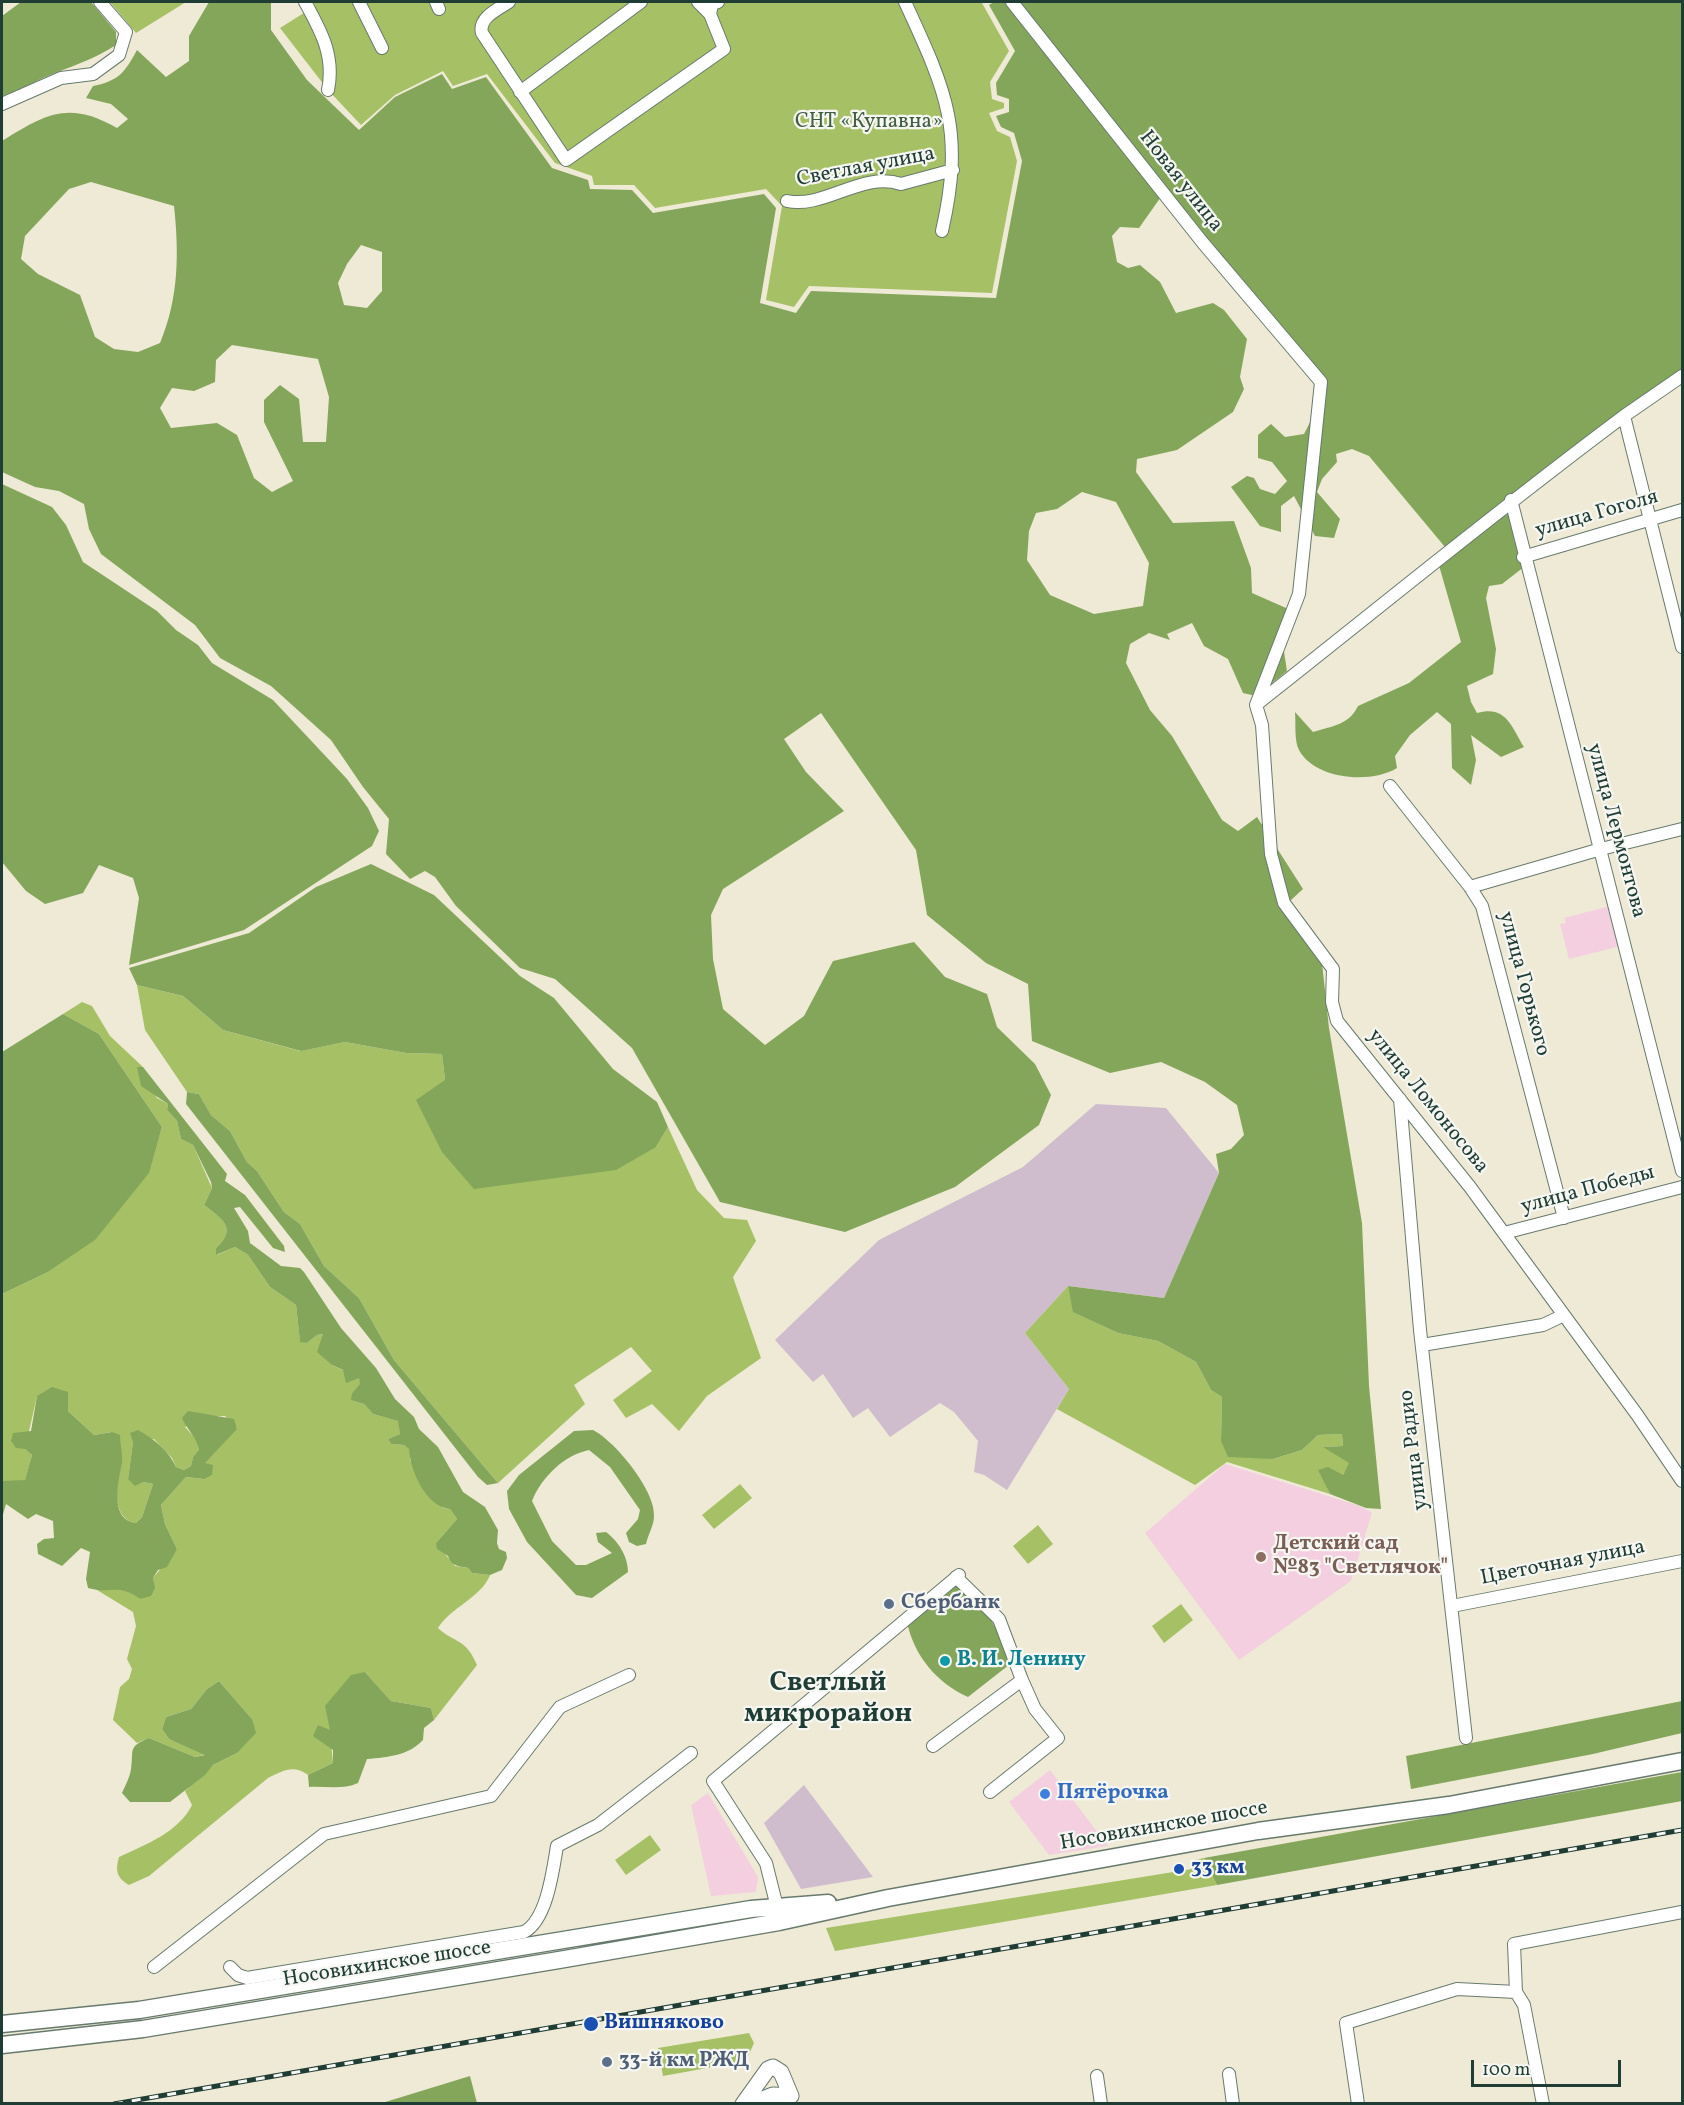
<!DOCTYPE html>
<html>
<head>
<meta charset="utf-8">
<style>
  body { margin:0 }
  #map { position:relative; width:1684px; height:2105px; overflow:hidden; background:#efead6; font-family:Vollkorn,serif }
  canvas { display:block }
  .frame { position:absolute; inset:0; border:3px solid #1f3d34; pointer-events:none }
  .scale { position:absolute; left:1471px; top:2060px; width:150px; height:27px; box-sizing:border-box; border:3px solid #1f3d34; border-top:0; padding-left:8px; font-size:18px; line-height:21px; white-space:nowrap; color:#1f3d34; -webkit-text-stroke:4px #f6f6f2; paint-order:stroke }
</style>
</head>
<body>
<div id="map">
<canvas width="1684" height="2105"></canvas>
<div class="frame"></div>
<div class="scale">100 m</div>
</div>
<script>
const g = document.querySelector('canvas').getContext('2d');
g.lineJoin = 'round';
function fillPath(path, color) { g.fillStyle = color; g.fill(path, 'evenodd'); }
function stroke(path, color, width, dash) { g.strokeStyle = color; g.lineWidth = width; g.lineCap = dash ? 'butt' : 'round'; g.setLineDash(dash || []); g.stroke(path); }
function label(font, color, halo, rows, align = 'center') {
  g.font = font + ' Vollkorn,serif'; g.lineWidth = 4.5; g.setLineDash([]); g.textBaseline = 'middle'; g.strokeStyle = halo; g.fillStyle = color; for (const [text, x, y, turn = 0] of rows) {
    g.save(); g.translate(x, y); g.rotate((+turn || 0) * Math.PI / 180); g.textAlign = isNaN(turn) ? turn : align; if (halo) g.strokeText(text, 0, 0); g.fillText(text, 0, 0); g.restore();
  }
}
const built = new Path2D(`
  M1610,906L1621,946L1569,959L1560,924L1566,923L1564,918Z
  M1225,1464L1360,1506L1372,1513L1351,1581L1239,1660L1145,1533Z
  M1050,1770L1108,1846L1049,1855L1009,1802Z
  M708,1793L758,1877L756,1892L711,1896L691,1805Z`);
const industrial = new Path2D(`
  M1096,1104L1166,1108L1219,1173L1164,1298L1068,1286L1025,1333L1069,1389L1007,1490L984,1475L974,1472L978,1441L954,1412L940,1403L890,1437L868,1408L853,1418L823,1374L813,1382L775,1340L879,1240L1023,1167Z
  M804,1785L873,1877L801,1889L764,1823Z`);
const green = new Path2D(`
  M110,2H186L136,33Z
  M313,2H984L982,3L1009,51L990,82L992,99L1004,103V108L989,113L997,131L1010,137L1017,161L992,293L809,286L794,307L766,300L782,206L766,189L655,208L634,185H594L592,176L555,163L487,74L453,86L443,71L395,95L361,125L328,90L280,28L315,6Z
  M137,985L183,996L223,1030L300,1051L345,1042L406,1053L442,1054L445,1080L656,1147L668,1127L697,1190L724,1218L747,1220L756,1241L733,1277L761,1358L707,1396L679,1431L652,1404L626,1418L613,1400L652,1371L631,1347L574,1385L585,1404L498,1483L394,1360L359,1298L324,1266L300,1224L284,1212L257,1171L247,1162L230,1131L211,1115L199,1094L187,1092L145,1030Z
  M82,1002L92,1006L110,1036L143,1067H138L157,1098L168,1104L167,1110L177,1121L181,1139L193,1145L212,1188L204,1205C222,1219 238,1228 216,1248L217,1255L235,1247L248,1255L270,1287L296,1305L300,1341L307,1343L317,1335L324,1334L332,1365L359,1378L361,1384L352,1393V1400L364,1404L373,1414L399,1421L400,1434L388,1439L391,1444L404,1445L410,1449V1460L443,1508L450,1509L457,1519L436,1543L455,1566L468,1568L472,1573L490,1575C481,1598 451,1607 438,1628C455,1644 465,1637 477,1665L434,1720L431,1708L391,1701L365,1672L330,1731L333,1763L308,1775C293,1764 283,1771 268,1778L149,1876L129,1885C117,1878 115,1871 119,1857C145,1845 179,1832 192,1805L185,1791L213,1765L237,1753L252,1719L219,1681L207,1689L191,1709L166,1717L162,1729L169,1739L207,1754L195,1757L149,1738L137,1743L113,1720L120,1687L129,1679L132,1669L127,1659L136,1626L133,1612L97,1590L125,1588L140,1599L154,1588L153,1578L177,1549L165,1524L161,1505L186,1477L204,1479V1463L237,1428L225,1416H206L185,1427L198,1441L199,1451L193,1457L191,1466L184,1470L176,1467L172,1458L154,1439L133,1442L128,1479L153,1484L142,1517L136,1523C111,1520 115,1480 122,1462L111,1432L94,1435L68,1411L37,1396L25,1449L32,1455L25,1481H2V1294L46,1273L148,1174L162,1127L99,1034L63,1014Z
  M1068,1286L1074,1312L1118,1333L1158,1341L1196,1362L1211,1390L1222,1397L1221,1441L1273,1459L1302,1450L1318,1435L1342,1434L1343,1446L1324,1447L1350,1463L1343,1475L1319,1470L1330,1494L1227,1462L1195,1485L1057,1409L1069,1389L1025,1333Z
  M740,1484L752,1498L714,1529L702,1515Z
  M1038,1525L1053,1544L1028,1564L1013,1546Z
  M1181,1604L1193,1620L1164,1643L1152,1626Z
  M650,1835L661,1850L626,1875L615,1860Z
  M1204,1858L1217,1885L835,1951L826,1928L1192,1869L1191,1861Z
  M749,2033L754,2043L746,2061L663,2076L658,2048Z`);
const forest = new Path2D(`
  M21,2H91L116,32V45C93,60 69,67 43,78C29,84 17,94 2,100V16Z
  M209,2H271V30L307,80L359,130L395,97L442,74L452,89L486,77L552,168L588,180L590,189L632,190L653,213L764,194L776,208L760,303L796,313L811,291L996,298L1022,161L1014,133L1001,127L996,116L1009,112V99L997,95L996,83L1015,51L989,5L994,2H1009L1163,194L1139,228L1120,227L1112,236L1117,262L1128,268L1140,265L1160,282L1176,313L1213,303L1224,310L1247,339L1240,377L1244,389L1233,412L1177,450L1137,459L1136,472L1173,523L1234,521L1251,568L1252,593L1286,608L1291,620L1283,645L1287,671L1256,696L1243,693L1228,659L1204,646L1192,623L1167,634L1170,640L1149,633L1130,644L1126,663L1150,710L1172,736L1222,820L1238,831L1257,817L1303,889L1290,901L1320,944L1329,1028L1362,1223L1369,1386L1381,1509L1366,1508L1330,1494L1318,1470L1328,1467L1343,1475L1349,1463L1323,1447L1343,1446L1342,1434L1318,1435L1302,1450L1273,1459L1228,1457L1221,1441L1222,1397L1211,1390L1196,1362L1158,1341L1118,1333L1073,1312L1068,1286L1164,1298L1219,1173L1216,1154L1231,1149L1244,1135L1237,1105L1205,1082L1161,1062L1110,1073L1032,1041L1028,984L986,963L927,915L916,850L821,713L784,739L806,772L844,811L723,889L711,915L713,959L723,1009L765,1045L804,1016L833,961L914,942L945,977L987,994L997,1027L1035,1064L1051,1095L1039,1125L955,1187L845,1232L720,1202L632,1048L555,979L520,968L456,906L435,877L425,871L410,879L386,854L389,819L363,787L331,740L271,686L220,658L195,625L101,554L89,529L84,504L59,491L35,487L2,472V141C45,114 69,100 117,128L128,119L111,104L86,98L93,86C119,81 125,72 137,50L166,77L189,61V36ZM91,182L174,206C179,253 179,298 160,343L138,352L114,349L95,337L80,295L38,274L21,259L25,236L69,189ZM361,245L382,252V291L367,308L344,305L338,283L347,264ZM232,345L318,359L329,397L326,442H303L299,399L280,385L264,400V422L293,481L272,492L254,478L237,435L217,423L171,428L160,408L172,388L194,391L215,382L216,360ZM1082,492L1116,502L1149,563L1143,606L1094,614L1050,595L1027,560L1029,531L1036,513L1057,509Z
  M1020,2H1682V381L1518,500L1525,550L1529,563L1502,584L1489,586L1486,598L1496,649L1493,674L1467,686L1471,702L1477,713C1506,705 1511,726 1524,747L1501,757L1471,735L1476,760L1471,785L1452,768L1451,724L1437,712L1410,735L1395,756L1397,768C1371,784 1315,780 1299,750C1294,741 1296,723 1295,712L1313,732C1332,726 1349,725 1358,706L1409,683L1461,642L1438,562L1445,547L1369,456L1352,449L1336,454L1337,462L1322,479L1317,492L1340,519L1334,538L1315,536L1294,496L1281,506V532L1260,526L1231,487L1247,476L1254,478L1260,489L1275,494L1287,481L1272,462L1258,458V435L1271,424L1285,437L1304,434L1327,389L1322,377L1258,306Z
  M2,484L52,507L66,525L83,562L157,611L176,630L198,645L212,663L273,700L347,779L368,808L379,831L372,846L244,930L129,965L139,898L133,878L99,865L83,893L45,904L26,891L2,862Z
  M371,864L434,895L520,976L554,998L613,1069L657,1102L668,1127L656,1147L616,1170L474,1189L442,1152L416,1100L445,1080L442,1054L406,1053L345,1042L301,1051L223,1030L183,996L137,985L129,968L249,933L316,887Z
  M63,1014L99,1034L162,1127L149,1173L95,1240L46,1273L2,1294V1052Z
  M137,1067H143L227,1174L225,1181L245,1195L284,1246L285,1252L273,1248L240,1207L234,1208L248,1231L250,1243L281,1266L300,1268L304,1272L341,1328L376,1368L395,1399L414,1417L419,1429L438,1447L463,1492L485,1507L498,1530L497,1543L499,1549L506,1552L507,1558L502,1570L490,1575L472,1573L468,1568C458,1566 451,1566 448,1556L437,1549L436,1543L457,1519L450,1509C426,1507 410,1470 409,1449L404,1445L391,1444L388,1439L400,1434L398,1421L373,1414L364,1404L351,1400L352,1393L360,1384L359,1378L346,1383L343,1370L332,1365L317,1352L323,1334L317,1335L307,1343L300,1342L296,1305L270,1287L248,1255L235,1247L216,1255V1248C238,1228 222,1219 204,1205L212,1188L211,1182L193,1145L181,1139L177,1121L167,1110L168,1104L141,1086Z
  M187,1092L199,1094L211,1115L230,1131L247,1162L257,1171L284,1212L300,1224L324,1266L359,1298L394,1360L498,1483L487,1485L478,1477L186,1104Z
  M52,1387L68,1392V1411L94,1435L112,1432L120,1435C120,1443 123,1455 122,1463C118,1482 109,1520 136,1523L142,1517L153,1484L143,1482L135,1486L128,1479L133,1442L130,1433L138,1430C153,1438 169,1451 176,1467L184,1470L191,1466L193,1457L199,1450C197,1437 187,1430 182,1418L188,1411L234,1419L237,1429L205,1463L213,1465L212,1475L204,1479L186,1477L161,1505L165,1524L177,1549L167,1567L158,1570L153,1578L155,1588L151,1596L140,1599C117,1582 111,1595 88,1588L86,1579L90,1552L81,1548L62,1566L38,1554L37,1544L44,1539L54,1538L53,1521L36,1514L28,1519L6,1504L2,1518V1481L25,1480L32,1455L25,1449L16,1448L11,1441L13,1433L31,1431L37,1396Z
  M593,1430C615,1441 656,1491 654,1516C654,1525 648,1535 646,1544L637,1546L629,1542L626,1533L638,1519L640,1510L610,1467L589,1450C564,1455 542,1477 532,1501L552,1541L576,1565H586L612,1553L598,1542L596,1533L606,1532C618,1541 628,1556 628,1572L592,1598L576,1595L527,1542L509,1509L507,1491L519,1475L574,1431Z
  M954,1583L986,1611L1014,1661L968,1697C937,1683 914,1656 907,1622Z
  M365,1672L391,1701L431,1708L434,1720L424,1728L423,1740C408,1756 388,1757 367,1759L358,1783C343,1790 326,1786 309,1787L308,1775L333,1763V1750L313,1736L318,1725L330,1730L325,1706L351,1675Z
  M219,1681L252,1719L256,1733L237,1753L213,1765L205,1775L170,1802H130L122,1793C125,1786 130,1777 131,1769C134,1750 127,1747 149,1738L195,1757L205,1755L169,1739L162,1729L166,1717L191,1709L207,1689Z
  M1682,1701V1733L1593,1754L1411,1789L1406,1756Z
  M1682,1772V1801L1217,1885L1204,1858Z
  M470,2076L477,2103H382Z`);
const minor = new Path2D(`
  M305,2C321,31 335,56 328,90
  M359,2L382,48
  M436,2L439,9
  M509,2C498,9 478,18 482,33L566,160L724,49L710,14L698,2
  M905,2C946,91 965,130 942,231
  M1012,2L1203,243L1321,382L1299,594L1256,705
  M710,14L712,4L718,2
  M520,92L641,2
  M2,104L61,78L93,74L119,55L126,32L100,2
  M787,201C824,209 862,171 901,184L953,170
  M1682,376L1624,416L1682,647
  M1511,500L1682,1171
  M1523,557L1682,510
  M1257,704C1379,608 1499,509 1624,416
  M1256,705L1262,725L1271,854L1284,903L1333,969L1332,1002L1337,1021L1470,1187L1638,1416L1682,1481
  M1390,786L1470,887L1482,906L1564,1218
  M1470,887L1601,849L1682,829
  M1400,1099L1420,1330L1466,1738
  M1504,1233L1682,1187
  M1422,1345L1543,1325L1564,1315
  M956,1577L999,1619L1022,1680
  M1452,1606L1682,1561
  M933,1746L1022,1680L1035,1709L1058,1738L990,1792
  M777,1907L766,1863L713,1781L959,1575
  M154,1967L324,1834L491,1796L560,1707L629,1675
  M230,1967L238,1975L247,1978L524,1932C547,1920 553,1870 557,1846L598,1825L691,1753
  M1516,1992L1514,1944L1682,1912
  M1516,1992L1524,2005L1543,2104
  M1229,2074L1233,2104
  M1097,2076L1101,2104
  M1358,2104L1346,2023L1457,1989L1516,1992`);
const tertiary = new Path2D(`
  M743,2104L768,2069L773,2067L781,2072L791,2096
  M750,2104L773,2095L791,2096`);
const secondary = new Path2D(`
  M2,2024L139,2010L751,1909L828,1903
  M2,2045L143,2029L559,1960L779,1922L888,1898L1258,1831L1449,1805L1682,1761`);
const rail = new Path2D(`
  M114,2104L1682,1830`);
const markers = [
  [1261,1557,6,"#8d6e63"],
  [889,1604,6,"#5c6f8a"],
  [945,1661,6,"#0f9aa8"],
  [1045,1794,6,"#3f7fe0"],
  [1179,1869,6,"#1a4fb4"],
  [591,2024,8,"#1a4fb4"],
  [607,2062,6,"#5c6f8a"]
];
const parkNames = [
  ["СНТ «Купавна»",869,123]
];
const streetNames = [
  ["Светлая улица",866,168,-11],
  ["Новая улица",1180,182,52],
  ["улица Гоголя",1597,515,-16],
  ["улица Лермонтова",1615,831,75],
  ["улица Горького",1523,984,75],
  ["улица Ломоносова",1427,1102,51],
  ["улица Победы",1588,1191,-15],
  ["улица Радио",1415,1450,-97],
  ["Цветочная улица",1563,1564,-11],
  ["Носовихинское шоссе",1164,1827,-10],
  ["Носовихинское шоссе",387,1965,-9]
];
const educationNames = [
  ["Детский сад",1273,1545],
  ["№83 \"Светлячок\"",1273,1569]
];
const serviceNames = [
  ["Сбербанк",901,1604],
  ["33-й км РЖД",619,2062]
];
const cultureNames = [
  ["В. И. Ленину",957,1661]
];
const shopNames = [
  ["Пятёрочка",1057,1794]
];
const transitNames = [
  ["33 км",1191,1869],
  ["Вишняково",604,2024]
];
const districtNames = [
  ["Светлый",828,1685],
  ["микрорайон",828,1716]
];
fillPath(built, '#f3cfdf');
fillPath(industrial, '#cfbdce');
fillPath(green, '#a6c066');
fillPath(forest, '#84a65b');
stroke(minor, '#687a6d', 14);
stroke(tertiary, '#687a6d', 17);
stroke(secondary, '#687a6d', 19);
stroke(minor, '#fff', 12);
stroke(tertiary, '#fff', 15);
stroke(secondary, '#fff', 16);
stroke(rail, '#1f3d34', 5);
stroke(rail, '#f6f6f2', 3, [9]);
for (const [x, y, r, color] of markers) { const dot = new Path2D(); dot.arc(x, y, r, 0, 2 * Math.PI); g.fillStyle = color; g.fill(dot); stroke(dot, '#f6f6f2', 2); }
label('21px', '#415e40', '#f6f6f2', parkNames);
label('21px', '#1f3d34', '#f6f6f2', streetNames);
label('bold 21px', '#785e54', '#f6f6f2', educationNames, 'left');
label('bold 21px', '#4e5e75', '#f6f6f2', serviceNames, 'left');
label('bold 21px', '#0d838f', '#f6f6f2', cultureNames, 'left');
label('bold 21px', '#366cbe', '#f6f6f2', shopNames, 'left');
label('bold 21px', '#164399', '#f6f6f2', transitNames, 'left');
label('bold 27px', '#1f3d34', '#f6f6f2', districtNames);
</script>
</body>
</html>
